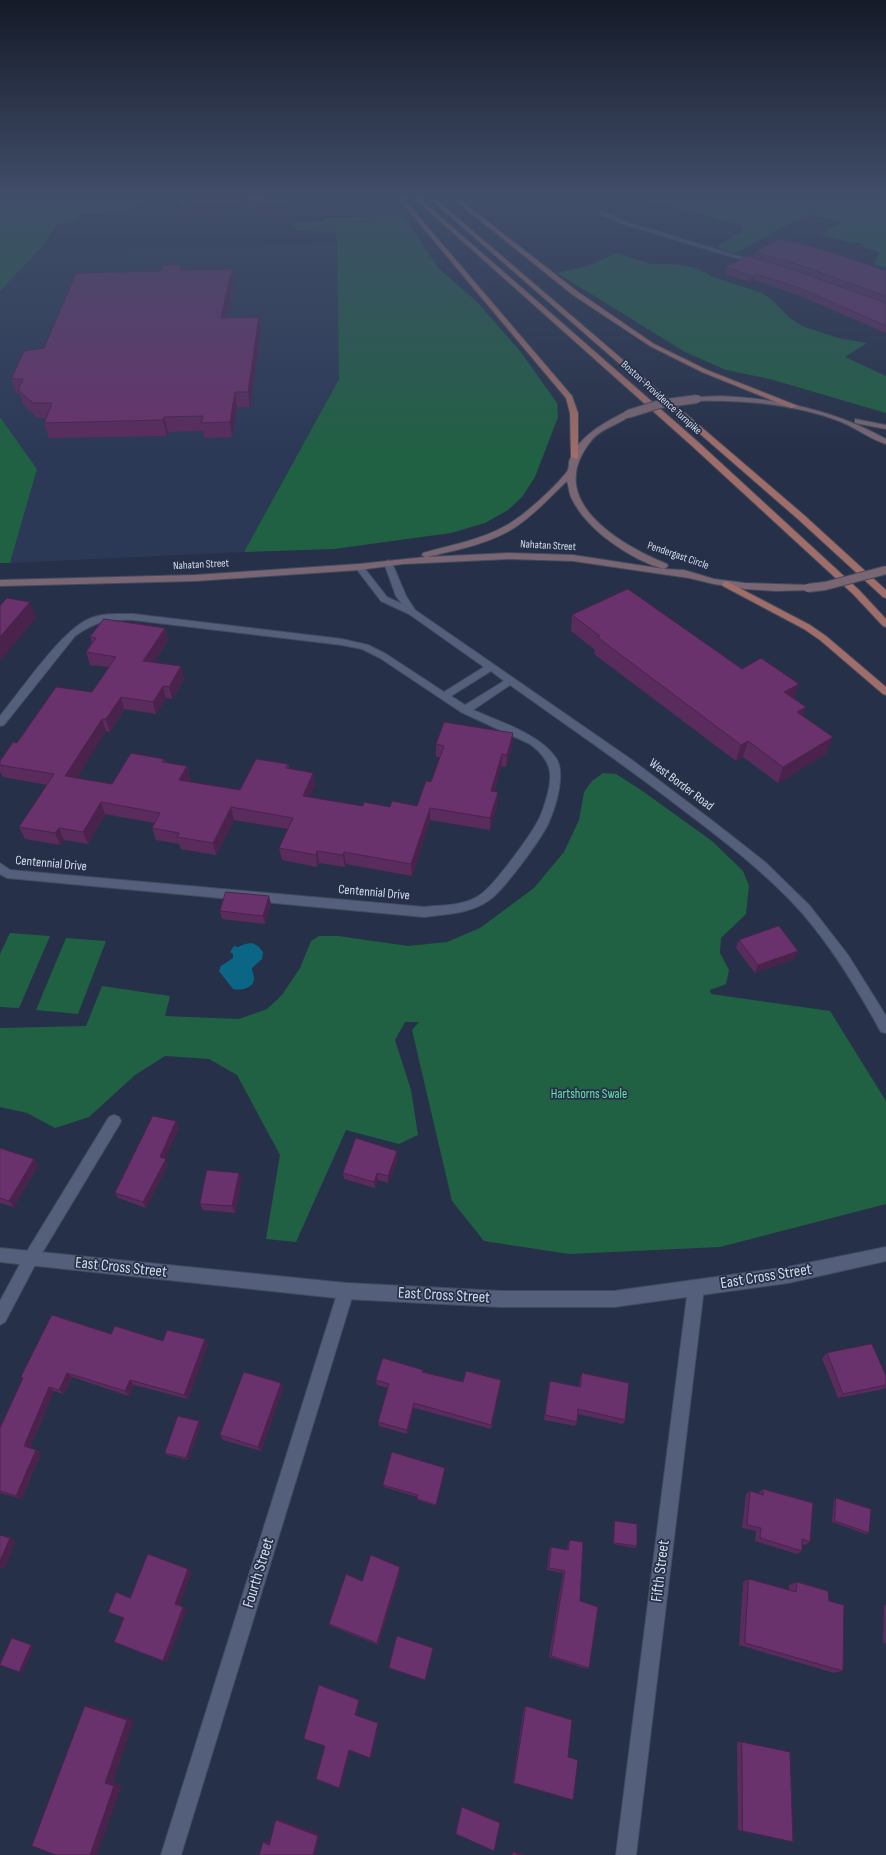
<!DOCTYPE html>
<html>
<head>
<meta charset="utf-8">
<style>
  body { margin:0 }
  canvas { display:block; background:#263048 }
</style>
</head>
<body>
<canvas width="886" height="1855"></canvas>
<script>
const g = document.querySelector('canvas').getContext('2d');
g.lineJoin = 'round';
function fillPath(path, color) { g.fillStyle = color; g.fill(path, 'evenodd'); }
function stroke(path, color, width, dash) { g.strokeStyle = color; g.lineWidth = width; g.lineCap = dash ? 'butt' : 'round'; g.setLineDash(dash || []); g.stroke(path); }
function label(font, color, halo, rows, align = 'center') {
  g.font = font + ' "Sofia Sans Condensed",sans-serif'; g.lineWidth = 3.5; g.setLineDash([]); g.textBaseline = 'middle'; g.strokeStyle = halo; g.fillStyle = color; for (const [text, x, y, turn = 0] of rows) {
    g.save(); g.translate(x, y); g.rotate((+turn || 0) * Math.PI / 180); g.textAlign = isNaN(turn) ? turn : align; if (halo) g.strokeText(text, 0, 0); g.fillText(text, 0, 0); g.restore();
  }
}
const built = new Path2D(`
  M337,244L339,379L244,552L10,563L37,469L0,417V291L39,250Z`);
const green = new Path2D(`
  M0,197H141L138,206L123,212L79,214L76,223L57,224L39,250L0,291Z
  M638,197H886V268L874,264L880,252L861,246L864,244L857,242L853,243L820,235L843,222L808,214L735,253L717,247L743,230L740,225Z
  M395,216L405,218L438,268L476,301L520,351L557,403L558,417L535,477L522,497L508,510L485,523L451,533L334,549L244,552L339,379L337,244L335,232L297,231L293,223L324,222L325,218Z
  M616,253L651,264H670L696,268L713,277L762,293L773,301L790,318L802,326L838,338L867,343L845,357L886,376V413L770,379L726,370L685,352L557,273L588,266Z
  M0,417L37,469L10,563H0Z
  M603,773L616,774L641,790L712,841L743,871L749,886L746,914L721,938L720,953L729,970L726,984L710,990L711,994L830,1011L886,1101V1204L720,1247L569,1254L484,1241L452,1201L412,1030L419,1022H405L395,1040L411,1090L418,1135L399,1144L346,1130L296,1242L266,1239L280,1155L237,1075L209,1059L165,1056L135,1075L89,1117L55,1128L27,1113L0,1107V1028L86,1026L102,986L170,996L165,1016L239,1019L267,1009L282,995L300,968L311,941L319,936H338L408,946L447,942L480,928L534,888L564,852L579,820L584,792L592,781Z
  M10,933L50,936L19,1008L0,1007V954Z
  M66,938L106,941L78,1014L36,1010Z`);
const water = new Path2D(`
  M252,943L258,946L263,952L262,959L252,968C252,973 254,974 254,978C255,988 240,991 233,989L219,971L221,966L233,958V954L230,952L234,946L238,947L245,944Z`);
const minor = new Path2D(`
  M601,211L627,222L761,263L756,264L623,224L599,214Z
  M388,560L392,563L406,596L415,610L632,760L714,822L765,862L810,906L848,955L886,1016V1033L881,1032C858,990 834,950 803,914C768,874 724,841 682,809C626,766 568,726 510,685L473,710C498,721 540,734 556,758C566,773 556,806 549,822C542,838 502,893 488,901C469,914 446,914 424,917L7,878L0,874V863L10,870L424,907C443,905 464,906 480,895C494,886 530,836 538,821C543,812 550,789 550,780C552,764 542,753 530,744L461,712L380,658L362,649L342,645L133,620C108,619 96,621 75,636L4,725L0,726V716C21,691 62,629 91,618C104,613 119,614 133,614L342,639L368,645L386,654L444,692L484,667L409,614L381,601L355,567L359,564L362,565L387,597L402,604L396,596L384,563ZM491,671L504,681L465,705L451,696Z
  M114,1115L119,1117L121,1121L119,1125L36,1263L5,1322L0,1325V1301L26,1253L109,1117Z
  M696,1280L701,1283L704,1288L636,1855H616L688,1288L691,1283Z
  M346,1283L351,1286L354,1291L181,1855H161L338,1291L341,1286Z`);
const tertiary = new Path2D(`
  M886,1247V1261L788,1283L614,1307H501L346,1299L0,1262V1248L346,1283L501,1291H614L788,1267Z`);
const secondary = new Path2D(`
  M722,396C780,399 834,410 886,439V444C871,440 855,427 839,421C793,404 745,400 697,401L693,399L697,397Z
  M625,412L632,414C620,425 602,427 591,441C543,500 619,544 667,564L668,566L664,569L684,570L714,579L745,583L808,585L811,586V590L776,591L745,589L714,584L689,578L573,561L509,559L403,564L359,570L195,581L0,586V580L195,575L359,564L425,557L422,555L423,553C451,545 481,540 507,525C525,515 553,489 566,473C570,469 568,463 570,459C580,435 604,423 625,412ZM567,481C569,487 569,494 572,499C587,530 631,560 664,569L573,555L509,553L427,557C456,550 489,544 514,528C534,515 550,497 567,481Z
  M855,419L886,425V429L855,423Z`);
const primary = new Path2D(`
  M397,197H402L572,396L578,413V459L571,457L570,413L566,398Z
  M413,197H418L697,441L859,590L886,619V627L883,626L853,594L691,445Z
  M428,197H433L805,516L886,590V598L883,597L799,520Z
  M451,197H456L578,292L654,344L707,370L798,406L791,408L702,372L650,346L573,295Z
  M726,581L810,625L826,636L886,687V695L883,694L820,640L804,629L723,586L722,584Z`);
const secondaryBridge = new Path2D(`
  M628,414L660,404L697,399
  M808,588L825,586L886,570`);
const wall = new Path2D(`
  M177,197H290H287V202L283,203L284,211L254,214L249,207L186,214Z
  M755,252L886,271V333L798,295L754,280L751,282L725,274L726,267L753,258Z
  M182,265L183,270L232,269L234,283L227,318L259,317L261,332L250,407H237L232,437L204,438L203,431L168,432L167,436L49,438L44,423L46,418H38L23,405L20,394H16L11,379L44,348Z
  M572,615L742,669L794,699L803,716L827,753L778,783L743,757L736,761L594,654L595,650L571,631Z
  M165,628L168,640L154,662L184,679L172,699L166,698L156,714L124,709L110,732L106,731L76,778L112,784L164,759L166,763L187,766L190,778L188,782L240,790L288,764L289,768L313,773L315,785L309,797L363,806L390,807L417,806L431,782L440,757H436V744L512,746L506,767L501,766L494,791L497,804L490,830L430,820L412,876L346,864L345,867L319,863L317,867L282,860L279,848L288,829L234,820L216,855L181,849L179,844L156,840L152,828L154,823L105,814L88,844L64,840L60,845L25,839L19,827L47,785L3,777L0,772V761L17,743L92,692L109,667L90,665L86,652L92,643L90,637Z
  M271,904L265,924L222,919L220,911Z
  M739,940L794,959L755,973L736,948Z
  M179,1128L165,1158L168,1164L146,1208L118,1198L115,1193Z
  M0,1149L34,1159L38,1165L14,1207L0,1203Z
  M398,1158L388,1183L378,1180L375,1188L344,1179L343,1173Z
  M242,1179L235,1213L203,1210L200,1204Z
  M111,1334L163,1341L208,1344L188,1399L134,1385L129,1396L72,1377L64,1394L54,1391L30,1448L36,1450L41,1453L22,1499L0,1493V1428L23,1379L21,1377Z
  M827,1353L886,1376V1387L884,1389L838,1398L822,1358Z
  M423,1370V1372L463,1382L501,1380L491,1429L414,1408L407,1434L379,1426L378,1422L388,1388L377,1385L376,1380Z
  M582,1373L625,1420L623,1424L578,1414L577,1422L575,1426L544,1420L549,1385L550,1381L579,1387L580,1378Z
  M283,1388L261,1451L223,1440L220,1435Z
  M201,1423L188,1460L167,1455L165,1453Z
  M445,1468L436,1506L417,1500V1497L384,1487L383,1485Z
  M763,1489L810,1542L805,1545L802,1544V1551L797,1554L755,1541L756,1531L742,1528L746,1494L750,1491L759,1494V1492Z
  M836,1498L869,1533L866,1534L832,1522L834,1500Z
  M615,1521L637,1546L635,1548L613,1544L614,1522Z
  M570,1540L580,1601L589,1668L587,1669L549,1657L563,1573L547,1570L549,1550L551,1547L567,1550L568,1543Z
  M401,1569L378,1645L331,1626L329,1624Z
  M749,1579L789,1590V1585L797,1582L829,1601L843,1671L834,1673L739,1645L743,1582Z
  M886,1605V1643H883L884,1606Z
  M526,1706L514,1783L513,1782L524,1707Z
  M737,1742H742L743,1831L738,1830Z`);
const shadedWall = new Path2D(`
  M220,197H248L249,207L186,214L184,200Z
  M278,197H290H287V202L283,203L284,211L254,214L253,201Z
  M232,269L234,283L224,332L221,318Z
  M756,274L754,280L751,282L752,276Z
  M259,317L261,332L250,407L248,392Z
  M235,392L237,407L232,437L230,422Z
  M164,417L168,432L167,436L163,420Z
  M30,602L36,618L0,661V637Z
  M165,628L168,640L147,673L143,661Z
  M181,666L184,679L172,699L169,687Z
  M799,684L794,700L784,692Z
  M163,686L166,698L156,714L153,702Z
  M121,697L124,709L110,732L106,719Z
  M806,707L800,723L797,712Z
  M102,719L106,731L70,789L65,776Z
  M513,733L512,746L506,767L507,755Z
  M833,737L827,753L778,783L783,767Z
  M748,741L743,757L736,761L741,745Z
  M502,754L501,766L490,803L491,791Z
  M187,766L190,778L182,792L179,780Z
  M313,773L315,785L305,809L303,796Z
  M498,792L497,804L490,830V818Z
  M101,802L105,814L88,844L83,832Z
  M231,807L234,820L216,855L213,843Z
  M430,808V820L412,876L411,864Z
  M59,828L64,840L60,845L55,833Z
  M317,851L319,863L317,867L316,855Z
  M344,852L346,864L345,867L343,855Z
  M269,896L271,904L265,924L263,916Z
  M798,951L794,959L755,973L758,965Z
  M176,1121L179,1128L164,1162L166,1159L168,1164L146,1208L143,1202L160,1157Z
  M397,1151L398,1158L388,1183V1176Z
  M34,1159L38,1165L14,1207L9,1201Z
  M239,1173L242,1179L235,1213L232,1206Z
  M377,1173L378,1180L375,1188L374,1182Z
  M205,1339L208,1344L188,1399L184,1395Z
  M67,1373L72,1377L64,1394L59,1390Z
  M130,1380L134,1385L129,1396L125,1391Z
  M281,1383L283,1388L261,1451L258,1447Z
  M49,1387L54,1391L29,1450L24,1446Z
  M414,1403V1408L407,1434V1430Z
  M199,1421L201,1423L188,1460L186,1458Z
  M36,1450L41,1453L22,1499L16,1496Z
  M445,1468V1470L436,1506V1505Z
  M10,1538L16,1541L4,1569L0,1568V1561Z
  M400,1567L401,1569L378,1645L377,1643Z
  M188,1569L192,1572L179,1606L175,1604Z
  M183,1607L187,1609L167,1662L163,1661Z
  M12,1638L34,1646L22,1673L19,1672Z
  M359,1700H360L357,1715L379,1723L371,1758H370L355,1715Z
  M85,1706H93L134,1720L113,1782L122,1785L97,1855H90Z
  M349,1750H350L341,1787L339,1788Z
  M462,1806L500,1822V1823L462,1807Z
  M278,1819L320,1834L315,1855H313L276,1820Z
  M266,1840L272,1843L269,1845L263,1842Z
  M511,1850L525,1855H521L513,1852Z`);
const building = new Path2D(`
  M182,197H220L184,200Z
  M250,197H282L283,198L253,201Z
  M780,239L825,250L886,271V296L799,265L755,252Z
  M747,256L794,270L886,303V326L800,288L756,274L752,276L726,267Z
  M163,265H182L180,270L232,269L221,318L259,317L248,392H235L230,422L201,423L203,416L164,417L163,420L44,423L52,403H33L18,390L23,379H11L24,351L44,348L76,273L161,271Z
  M628,589L742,669L761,658L799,684L784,692L806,707L797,712L833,737L783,767L748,741L741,745L597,637L600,636L572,615Z
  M7,598L30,602L0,637V606Z
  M104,619L165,628L143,661L181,666L169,687L163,686L153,702L121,697L106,719H102L65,776L112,784L131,753L164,759L162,762L187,766L179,780L240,790L256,759L288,764L286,768L313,773L303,796L363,806L364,802L390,807L392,801L417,806L426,781L431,782L444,746L436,744L444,722L513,733L507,755L502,754L491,791L498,792L490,818L430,808L411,864L344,852L343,855L317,851L316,855L279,848L293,818L231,807L213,843L177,837L179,833L152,828L160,813L101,802L83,832L59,828L55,833L19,827L54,774L0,765V761L13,742L17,743L56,687L92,692L116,657L86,652L96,638L90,637Z
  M226,892L269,896L263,916L220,911Z
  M779,926L798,951L758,965L739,940Z
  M153,1116L176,1121L160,1157L166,1159L143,1202L115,1193Z
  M356,1138L397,1151L388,1176L377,1173L374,1182L343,1173Z
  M0,1148L34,1159L9,1201L0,1198Z
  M207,1170L239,1173L232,1206L200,1204Z
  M52,1315L111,1334L115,1326L163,1341L167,1330L205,1339L184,1395L130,1380L125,1391L67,1373L59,1390L49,1387L24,1446L36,1450L16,1496L0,1491V1428L23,1378L21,1377Z
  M872,1344L886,1376V1385L843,1394L827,1353Z
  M383,1358L423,1370L422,1372L463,1382L466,1371L501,1380L491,1425L414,1403L407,1430L378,1422L389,1384L376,1380Z
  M244,1372L281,1383L258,1447L220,1435Z
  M582,1373L629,1383L625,1420L578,1409L577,1422L545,1415L550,1381L580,1387Z
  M178,1416L199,1421L186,1458L165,1453Z
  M392,1452L445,1468L436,1505L417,1499L418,1495L383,1485Z
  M763,1489L813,1503L810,1542L802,1539V1551L760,1538L761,1528L747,1525L750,1491L763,1495Z
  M836,1498L871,1509L869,1533L835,1521Z
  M615,1521L637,1524V1546L614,1543Z
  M0,1535L10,1538L0,1561Z
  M570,1540L583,1542L580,1601L598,1607L589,1668L551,1656L565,1571L549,1568L551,1547L568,1550Z
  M148,1554L188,1569L175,1604L183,1607L163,1661L114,1642L124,1618L108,1612L116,1592L130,1598Z
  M371,1555L400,1567L377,1643L329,1624L346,1574L362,1581Z
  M749,1579L796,1592L797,1582L828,1591L829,1601L844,1605L843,1671L745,1643Z
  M397,1636L433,1648L425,1680L389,1668Z
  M12,1638L31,1645L19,1672L0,1665Z
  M319,1685L359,1700L355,1715L378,1723L370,1758L349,1750L339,1788L316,1779L325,1746L304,1739Z
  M85,1706L127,1720L105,1783L114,1786L90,1855H56L32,1846Z
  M526,1706L572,1720L568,1757L578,1760L573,1800L514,1783Z
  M742,1742L790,1752L793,1842L743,1831Z
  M462,1807L500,1823L494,1851L456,1834Z
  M276,1820L318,1836L313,1855H259L263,1842L269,1845Z
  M513,1852L521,1855H512Z`);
const farStreetnames = [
  ["Boston-Providence Turnpike",661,398,42],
  ["Nahatan Street",548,546,3],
  ["Pendergast Circle",678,556,19],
  ["Nahatan Street",201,565,-3]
];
const streetNames = [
  ["West Border Road",681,785,37],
  ["Centennial Drive",51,864,5],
  ["Centennial Drive",374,893,5]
];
const parkNames = [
  ["Hartshorns Swale",589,1095]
];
const nearStreetnames = [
  ["East Cross Street",121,1268,6],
  ["East Cross Street",766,1277,-9],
  ["East Cross Street",444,1296,3],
  ["Fifth Street",661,1571,-83],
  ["Fourth Street",259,1573,-73]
];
fillPath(built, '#2c3956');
fillPath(green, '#206043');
fillPath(water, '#0b6685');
stroke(minor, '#424b5e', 2);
stroke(tertiary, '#424b5e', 2);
stroke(secondary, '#424b5e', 2);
stroke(primary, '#424b5e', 2);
fillPath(minor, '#54607b');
fillPath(tertiary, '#54607b');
fillPath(secondary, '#7a6672');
fillPath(primary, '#a16d69');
stroke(secondaryBridge, '#424b5e', 10, []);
stroke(secondaryBridge, '#7a6672', 8);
fillPath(wall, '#5a2b5d');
fillPath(shadedWall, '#4a234c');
fillPath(building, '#69326c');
stroke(building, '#4a234c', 1);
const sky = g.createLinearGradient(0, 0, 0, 456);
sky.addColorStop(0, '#151a28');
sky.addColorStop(0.43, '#414e6a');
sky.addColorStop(1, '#414e6a00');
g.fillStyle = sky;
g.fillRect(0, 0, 886, 456);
label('11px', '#d4dceb', '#263048', farStreetnames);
label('13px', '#d4dceb', '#263048', streetNames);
label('13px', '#65e3a8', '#263048', parkNames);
label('16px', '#d4dceb', '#263048', nearStreetnames);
</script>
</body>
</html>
